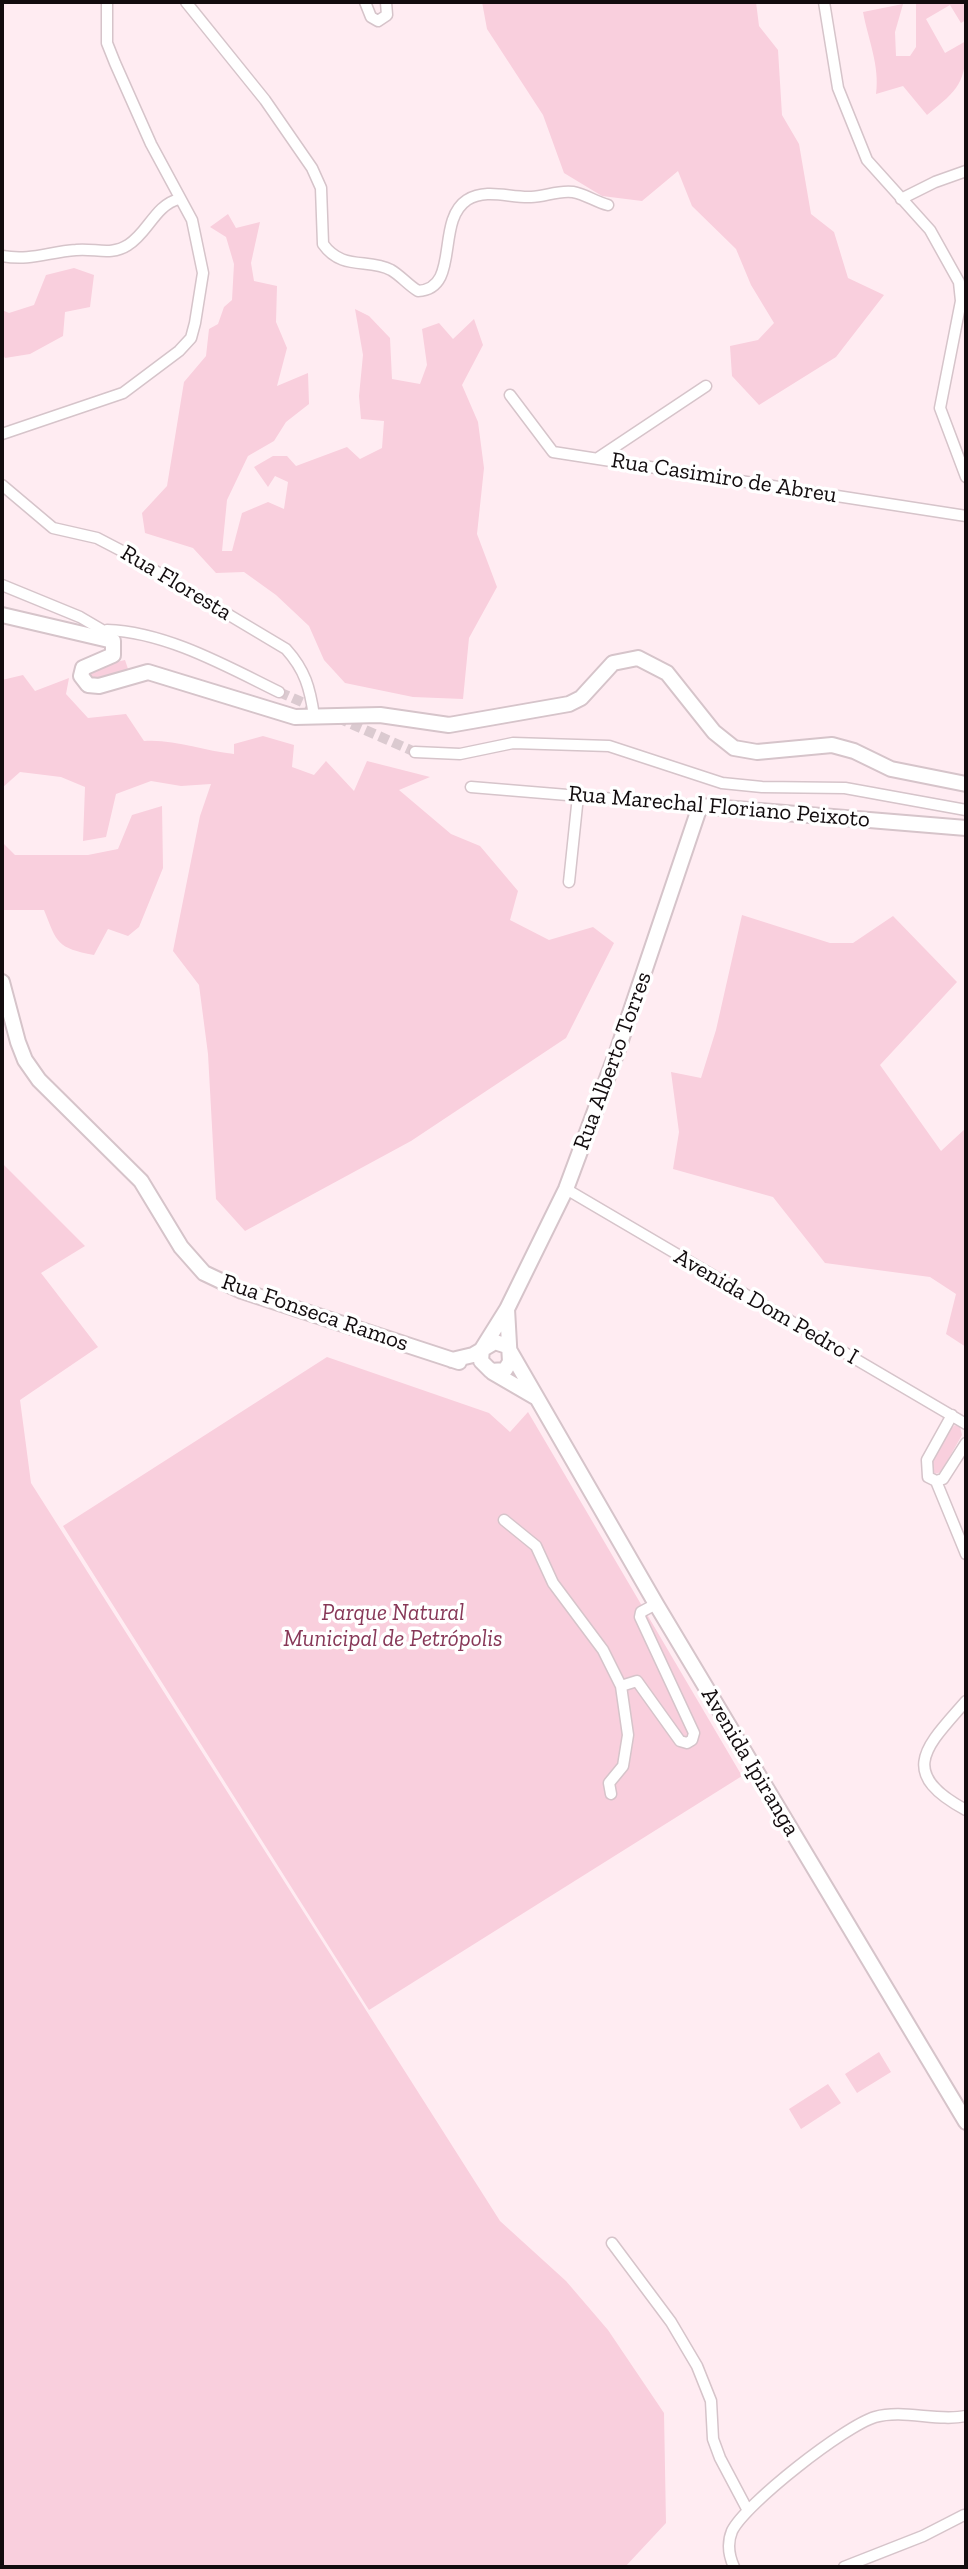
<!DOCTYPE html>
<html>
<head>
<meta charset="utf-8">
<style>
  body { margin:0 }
  #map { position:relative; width:968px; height:2569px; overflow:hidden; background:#ffecf2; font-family:"Zilla Slab",serif }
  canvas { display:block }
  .frame { position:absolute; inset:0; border:4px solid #120c0e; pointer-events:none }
</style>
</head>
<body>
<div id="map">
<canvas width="968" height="2569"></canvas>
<div class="frame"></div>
</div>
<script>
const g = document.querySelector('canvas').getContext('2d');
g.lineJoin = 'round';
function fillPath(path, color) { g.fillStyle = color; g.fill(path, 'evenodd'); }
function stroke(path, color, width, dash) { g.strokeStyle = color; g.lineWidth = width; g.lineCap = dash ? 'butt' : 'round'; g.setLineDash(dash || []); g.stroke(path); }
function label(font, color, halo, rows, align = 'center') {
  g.font = font + ' "Zilla Slab",serif'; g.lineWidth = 7; g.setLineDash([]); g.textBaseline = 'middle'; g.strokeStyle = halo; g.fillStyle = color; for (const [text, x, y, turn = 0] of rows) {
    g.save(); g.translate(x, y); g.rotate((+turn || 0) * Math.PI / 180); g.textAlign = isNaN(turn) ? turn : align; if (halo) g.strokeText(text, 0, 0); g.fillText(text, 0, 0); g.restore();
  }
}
const green = new Path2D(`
  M482,2H756L759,26L778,50L782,115L799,144L811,214L834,232L848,278L884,295L836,357L759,405L732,376L730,346L758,340L774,323L751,285L736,249L692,206L678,171L642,201L602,196L564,173L543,115L487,29Z
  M916,2H966V20L961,23L950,5L926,19L945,53L966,41C966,83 959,89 927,115L903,86L876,94C880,66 868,39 863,12L903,4L895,32L896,56H910L916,47Z
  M228,214L236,228L260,222L251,263L254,281L277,286L276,322L287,348L277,386L308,373L309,404L286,422L274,441L248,456L227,500L222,551H232L242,513L268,502L284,509L288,482L275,476L268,487L254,467L273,456H287L296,466L347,447L360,459L382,448L384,421L361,419L359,396L363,355L355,309L369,316L390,338L392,379L420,384L427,365L422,329L439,323L453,339L474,319L483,345L462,385L478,422L484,468L477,534L497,587L469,638L463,699L413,697L345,683L324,660L309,626L276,595L244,572L216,573L193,548L145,533L142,513L167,486L184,382L206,356L209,329L218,324L224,307L232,300L234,264L226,237L210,227Z
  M74,268L94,275L90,307L65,312L63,336L30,354L5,358L2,353V310L9,313L34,305L46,275Z
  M125,660L129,672L90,679L87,672L94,667Z
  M23,675L35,691L69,678L66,694L88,718L126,714L144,741C175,739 203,751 234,754V744L263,736L294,745L292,767L314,775L326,761L354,791L367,761L430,777L399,790L451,834L480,846L518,891L510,920L549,940L593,927L614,943L566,1038L411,1141L245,1231L216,1199L208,1054L199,985L173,951L200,816L211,784L181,786L151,781L116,794L106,837L83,841L85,787L61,777L20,772L2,788V680Z
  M162,806L163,868L139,927L128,936L108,929L94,955C57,948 57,943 44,910H2V842L15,855H88L118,849L132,815Z
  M742,915L830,943H853L893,916L957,982L880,1065L941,1151L966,1128V1347L946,1334L956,1294L930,1277L825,1263L773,1197L673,1169L679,1132L671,1072L701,1078L716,1030Z
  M2,1163L85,1246L41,1273L98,1347L20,1400L31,1483L500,2221L566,2281L608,2330L664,2413L666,2523L625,2567H2Z
  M327,1357L489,1413L510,1432L528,1412L742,1776L369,2010L63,1526Z
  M955,1425L960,1427L962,1435L941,1472L935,1474L930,1466L950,1429Z
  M879,2052L891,2072L857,2093L845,2074Z
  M828,2084L841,2103L801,2129L789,2109Z`);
const streetTunnel = new Path2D(`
  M279,692L318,709
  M338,718L415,752`);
const street = new Path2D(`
  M186,2L265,100L312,168L321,188L323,244C342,271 368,258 391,270C400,275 408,285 418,291C461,289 435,221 467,200C487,188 509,198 531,197C545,197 557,190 573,192C585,194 596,202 608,205
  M365,2L371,17L378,21L387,15L386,2
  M824,2L838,88L867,160L930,230L959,282L961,301L940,408L966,477
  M901,199L935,182L966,171
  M2,256C31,261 48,252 76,250C95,248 111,256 128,245C148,233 155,205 179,199
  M510,395L553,452L966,516
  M2,434L123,393L179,351L191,338L195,323L203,273L192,220L151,144L115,63L107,43V2
  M598,458L706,386
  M2,485L53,528L97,538L122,551L286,649C305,670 310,688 314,716
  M2,585L80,617L109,634
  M107,630C166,632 226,666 279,692
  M415,752L460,754L513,743L609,746L722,783L762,787L845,788L966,810
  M471,787L700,806
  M569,882L578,796
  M566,1189L966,1424
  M952,1415L927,1460L928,1477L936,1481L943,1479L966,1443
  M936,1481L966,1554
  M504,1520L536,1546L553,1583L603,1650L621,1686
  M966,1701C928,1745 895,1772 966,1810
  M611,1794L609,1783L623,1766L628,1735L621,1686L637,1681L680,1741L687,1743L692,1740L694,1733L640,1617L641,1612L656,1604
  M612,2243L671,2322L697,2366L711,2401L713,2439L720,2458L747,2509
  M734,2567C729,2556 727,2543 732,2531C746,2503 845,2426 875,2417C904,2409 937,2422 966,2416
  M844,2567L923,2536L964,2515`);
const secondary = new Path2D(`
  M2,615L113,641V655L83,668L81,676L88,685L99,686L148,672L295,717L380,715L449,725L569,704L581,698L613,663L638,658L667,673L714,732L734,748L757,752L832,745L854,751L891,769L966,784
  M2,982L18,1042L25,1060L39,1080L141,1181L181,1247L204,1273L242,1291L459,1362
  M507,1309L510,1362L505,1370L491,1371L481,1361L482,1349L507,1309L566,1189L618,1049L700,806L966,828
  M452,1360L473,1355L495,1342L507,1346L656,1604L966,2122
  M492,1372L535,1397`);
const streetNames = [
  ["Rua Casimiro de Abreu",724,478,9],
  ["Rua Floresta",176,583,31],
  ["Rua Marechal Floriano Peixoto",719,807,5],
  ["Rua Alberto Torres",613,1061,-70],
  ["Avenida Dom Pedro I",766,1307,30],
  ["Rua Fonseca Ramos",315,1313,19],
  ["Avenida Ipiranga",750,1762,59]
];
const parkNames = [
  ["Parque Natural",393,1613],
  ["Municipal de Petrópolis",393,1639]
];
fillPath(green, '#f9cfdd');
stroke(streetTunnel, '#dbcad0', 10, [10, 5]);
stroke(street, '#d6c4ca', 13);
stroke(secondary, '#d6c4ca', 18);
stroke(street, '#fff', 10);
stroke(secondary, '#fff', 14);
label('23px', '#120c0e', '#fff', streetNames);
label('italic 23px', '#873858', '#fff', parkNames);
</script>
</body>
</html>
